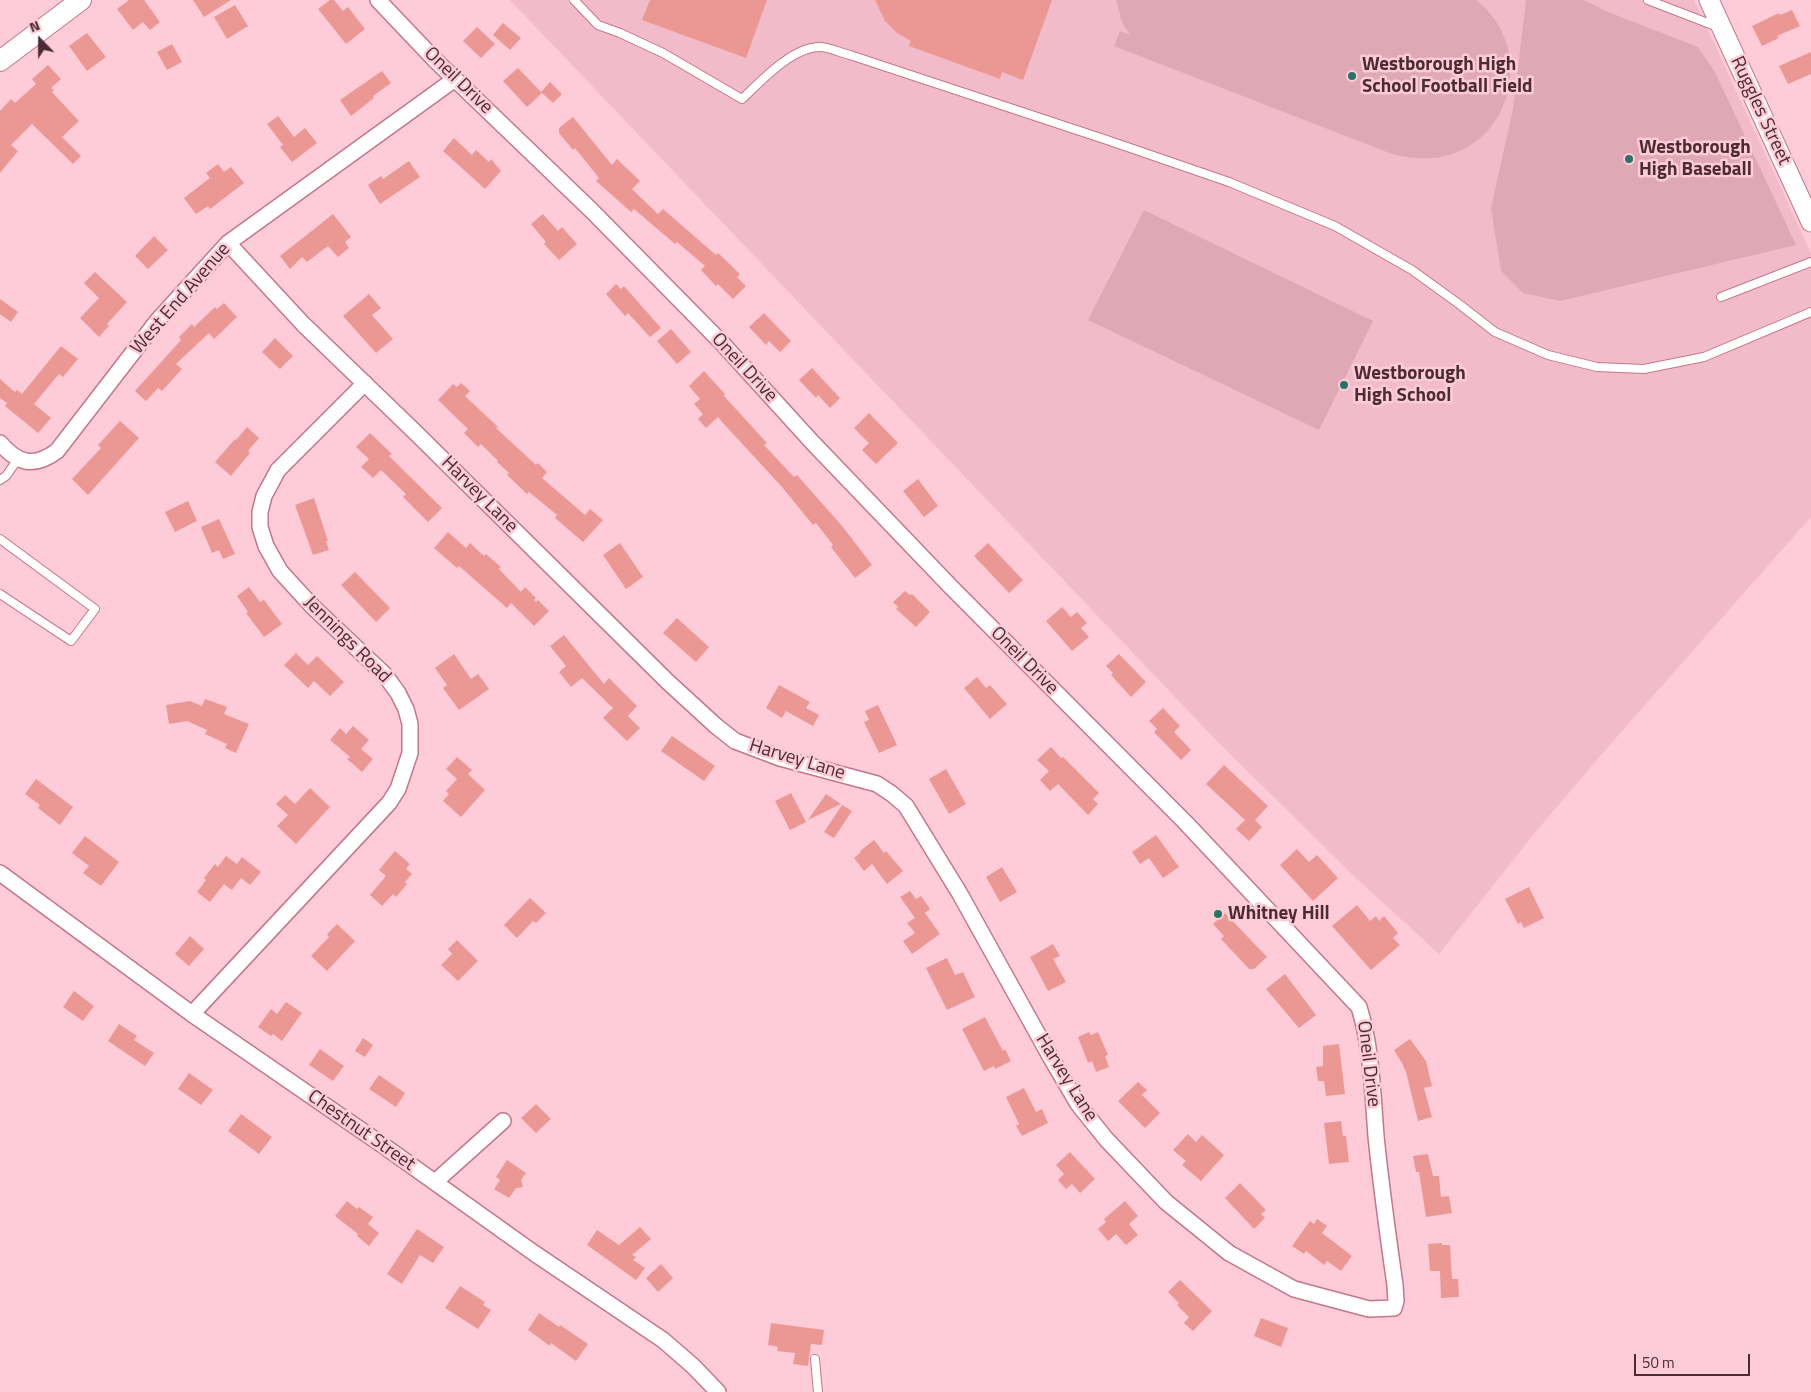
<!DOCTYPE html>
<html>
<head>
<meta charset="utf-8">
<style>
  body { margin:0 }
  #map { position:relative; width:1811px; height:1392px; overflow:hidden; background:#fecbd8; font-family:"Titillium Web",sans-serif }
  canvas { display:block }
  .north { position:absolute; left:15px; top:15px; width:50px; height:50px; -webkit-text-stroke:4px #fecbd8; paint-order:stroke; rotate:338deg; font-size:14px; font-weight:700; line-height:20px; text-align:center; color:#4b2b34 }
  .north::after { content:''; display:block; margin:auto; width:18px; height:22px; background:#4b2b34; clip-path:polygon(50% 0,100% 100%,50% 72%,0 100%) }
  .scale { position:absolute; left:1634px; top:1354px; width:116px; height:22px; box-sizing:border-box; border:2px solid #4b2b34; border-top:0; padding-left:6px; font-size:15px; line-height:18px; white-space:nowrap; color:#4b2b34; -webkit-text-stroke:4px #fecbd8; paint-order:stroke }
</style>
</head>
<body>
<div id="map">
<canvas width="1811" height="1392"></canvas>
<div class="north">N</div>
<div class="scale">50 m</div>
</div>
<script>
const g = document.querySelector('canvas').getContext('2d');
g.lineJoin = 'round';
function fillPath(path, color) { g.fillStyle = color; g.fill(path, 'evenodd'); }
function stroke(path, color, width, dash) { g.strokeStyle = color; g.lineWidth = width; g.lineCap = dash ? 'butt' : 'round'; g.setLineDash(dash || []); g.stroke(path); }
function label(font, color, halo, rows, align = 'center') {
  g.font = font + ' "Titillium Web",sans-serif'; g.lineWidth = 5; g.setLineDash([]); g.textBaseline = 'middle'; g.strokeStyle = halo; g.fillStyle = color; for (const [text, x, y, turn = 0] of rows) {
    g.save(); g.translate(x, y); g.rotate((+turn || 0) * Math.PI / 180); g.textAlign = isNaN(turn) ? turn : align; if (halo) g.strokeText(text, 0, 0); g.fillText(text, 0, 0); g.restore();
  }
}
const built = new Path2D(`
  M510,0H1694L1811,253V517L1607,748L1533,835L1439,954L1357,879L1218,742Z`);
const green = new Path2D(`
  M1116,0H1476C1535,45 1515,142 1441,157C1424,160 1409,158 1392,154L1114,46L1120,31L1130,35L1122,22Z
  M1526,0H1584L1608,12L1698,47L1715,72L1796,245L1560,301L1523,293L1501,271L1491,208L1513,109Z
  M1144,210L1373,321L1319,430L1088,320Z`);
const building = new Path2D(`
  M129,0H144L160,22L150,30L143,22L133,30L117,9Z
  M193,0H231L204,17Z
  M330,0H334L343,11L348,7L365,29L346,44L318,9Z
  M650,0H767L746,58L642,20Z
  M875,0H1052L1023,80L1002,72L1000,79L909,46L911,41L897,33L885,21Z
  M235,5L248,26L227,39L214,17Z
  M1792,10L1800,26L1777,36L1779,38L1762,46L1752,26L1779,13L1780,15Z
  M503,23L521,38L510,50L493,35Z
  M477,27L495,44L481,58L463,41Z
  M87,33L106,57L87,71L69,46Z
  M172,44L182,62L167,70L157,52Z
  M1811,52V74L1788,84L1779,66Z
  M48,65L61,79L51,88L54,90L52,92L79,121L62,137L81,156L73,164L32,124L11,145L18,151L0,173V111L11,99L15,103L36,84L32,79Z
  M518,68L542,93L527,107L503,81Z
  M382,71L391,83L373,96L374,98L351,116L340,100Z
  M550,82L562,94L553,103L541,92Z
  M278,116L294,137L305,128L317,143L292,162L280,147L283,145L267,124Z
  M573,117L612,165L617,159L640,181L632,189L658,214L663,209L716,255L718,253L740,274L737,277L746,286L733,299L718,284L716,286L701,270L705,266L677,242L675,244L634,209L631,212L596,181L599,178L575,148L573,150L559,133V128Z
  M454,138L472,155L476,150L489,162L491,159L501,171L485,189L443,151Z
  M409,161L420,177L380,204L368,185L381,176L383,179Z
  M218,164L224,172L231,167L244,183L210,209L208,206L196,214L184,198L210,178L206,173Z
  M333,214L351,237L345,242L349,248L338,257L328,246L307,262L302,257L290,269L280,256Z
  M543,214L558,231L562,227L577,244L559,260L544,244L546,242L531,224Z
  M154,236L168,250L148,269L135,256Z
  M95,272L127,302L107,324L109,326L99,337L80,318L99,298L84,283Z
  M616,284L621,289L624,286L661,328L650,337L628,313L625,316L606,294Z
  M369,294L381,308L372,315L393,339L376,353L343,316Z
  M0,299L18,312L11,322L0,314Z
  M224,303L237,317L214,339L209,333L176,364L182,369L162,391L158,388L146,401L135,391L181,340L179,337L192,324L194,327L215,307L217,309Z
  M764,313L791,341L780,352L769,341L766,345L749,327Z
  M671,329L691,352L677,364L657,341Z
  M275,338L293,356L280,369L262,352Z
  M61,346L78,359L63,377L59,374L34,404L51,418L38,433L5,406L7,403L0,398V379L15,392L17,390L22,394Z
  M812,368L840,398L830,408L818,395L816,398L799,380Z
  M704,371L725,394L724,396L767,443L764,445L794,477L797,475L843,527L872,565L855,578L831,547L833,545L816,523L813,525L782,487L723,423L718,417L706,428L698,419L703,414L694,404L700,399L689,386Z
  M461,383L470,391L465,396L498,427L496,428L536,465L538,463L547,472L542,478L585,515L590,509L603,520L583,542L555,518L557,515L529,492L527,494L507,475L509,473L497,462L498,461L481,444L478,447L464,433L468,429L438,400L453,384L457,387Z
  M869,413L898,443L876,464L862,450L869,443L854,428Z
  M120,421L139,438L88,495L72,479L101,448L98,445Z
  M247,427L259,438L248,451L250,453L231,476L215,462L235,439L236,440Z
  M370,433L392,454L389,456L442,508L428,522L403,497L406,494L381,470L373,478L361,467L369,459L356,447Z
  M918,479L938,506L924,517L903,491Z
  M314,498L328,541H326L329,550L313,555L295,505Z
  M188,501L197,521L175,532L165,512Z
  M219,519L235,554L223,559L219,550L212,553L201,527Z
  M448,532L466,548L470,543L484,556L486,554L501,567L499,569L521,592L525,587L536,598L534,600L536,602L538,600L549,611L534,626L511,603L507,608L459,566L457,568L434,548Z
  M620,543L643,577L626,589L603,555Z
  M988,543L1023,580L1009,593L974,556Z
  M355,572L390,608L376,622L341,585Z
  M249,587L260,602L264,600L282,624L264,637L246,613L248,612L237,596Z
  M905,591L910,595L912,594L930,612L916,627L896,609L898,607L893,602Z
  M1062,607L1071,617L1077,612L1087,623L1081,628L1089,637L1072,651L1046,621Z
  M677,618L709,647L696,662L663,633Z
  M564,635L604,684L609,678L637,706L628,716L640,728L627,741L603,718L613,708L582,678L571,687L559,672L566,666L550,646Z
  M296,653L308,665L317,656L344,682L330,696L314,681L308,688L284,665Z
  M454,654L471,679L478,674L489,689L459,710L443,688L447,685L435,668Z
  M1119,654L1146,682L1131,697L1111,675L1113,673L1106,666Z
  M977,677L986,688L990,685L1007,704L990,719L964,688Z
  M779,685L810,702L806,708L819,715L813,726L786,711L782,718L766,708Z
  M205,699L227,707L224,714L249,724L236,753L225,748L227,744L205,734L207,730L187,721L169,724L166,705L190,701L202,706Z
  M878,705L897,745L879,753L864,722L869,720L865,711Z
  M1163,708L1180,726L1174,732L1191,750L1181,760L1154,732L1157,729L1149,721Z
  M353,726L369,740L361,749L373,759L362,772L347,759L350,757L330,740L340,728L346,734Z
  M672,736L715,766L704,781L661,751Z
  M1051,747L1061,758L1063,757L1099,793L1093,799L1098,804L1088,815L1058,784L1050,791L1040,780L1049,771L1037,760Z
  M457,757L472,770L468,774L485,790L461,817L443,801L449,794L446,791L457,779L446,769Z
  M1224,765L1268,806L1255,820L1262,827L1249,841L1236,829L1245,820L1206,784Z
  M946,769L966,804L949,814L929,779Z
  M36,779L73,807L60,825L38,808L40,805L25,794Z
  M310,788L330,807L296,844L277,826L288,815L276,804L285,795L295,804Z
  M791,793L806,822L790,830L775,801Z
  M826,794L841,804L808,820Z
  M842,805L852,811L834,838L824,832Z
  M1156,835L1179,867L1163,878L1149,858L1140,864L1132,852Z
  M85,836L119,862L101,886L83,873L89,866L72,853Z
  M874,840L884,853L886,851L903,871L887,884L872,864L864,871L854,858L861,852L860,851Z
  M1297,849L1309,862L1317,855L1338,878L1313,901L1280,865Z
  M395,851L410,864L406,869L412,874L405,882L407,884L396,897L393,894L382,906L370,895L386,876L379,870Z
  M226,856L237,864L242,857L261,872L250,885L241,878L232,890L224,884L210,902L197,892L206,880L204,878L215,864L218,867Z
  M1002,867L1017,892L1000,902L986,877Z
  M1529,887L1544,918L1524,928L1521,922L1518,924L1505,899Z
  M910,891L916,899L921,896L930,909L925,913L940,934L912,954L903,941L915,933L907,923L915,918L900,897Z
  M530,898L546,913L536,923L533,921L517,938L504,925Z
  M1357,905L1370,921L1376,916L1379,921L1384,916L1398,933L1393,938L1400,945L1371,970L1332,926Z
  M1225,913L1267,957L1254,969H1249L1221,939L1224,936L1213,924Z
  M337,924L355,941L327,971L311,956L329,937L327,934Z
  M190,936L204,949L189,966L175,954Z
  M457,940L478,961L458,981L441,965L452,954L448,949Z
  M1053,944L1060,956L1053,959L1066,982L1048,991L1030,957Z
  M947,958L955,975L963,972L975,997L947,1010L926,968Z
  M1285,974L1316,1015L1299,1028L1266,989Z
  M74,991L94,1006L83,1021L63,1007Z
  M286,1002L302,1013L282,1041L273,1034L271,1036L258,1027L271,1009L277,1014Z
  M985,1017L1003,1051L1005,1049L1011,1061L995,1069L994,1066L984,1071L962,1029Z
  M119,1024L137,1036L134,1040L154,1053L145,1066L108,1041Z
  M1089,1032L1091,1035L1098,1032L1108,1055L1105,1056L1109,1067L1096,1072L1092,1061L1088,1063L1078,1037Z
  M363,1038L373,1045L365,1057L355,1051Z
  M1410,1039L1426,1061L1432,1086L1424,1088L1432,1117L1418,1121L1406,1072L1402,1063L1394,1050Z
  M1339,1044L1345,1094L1326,1096L1324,1081H1318L1316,1067L1323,1066V1046Z
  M320,1049L344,1066L333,1081L309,1065Z
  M189,1073L213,1090L201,1105L178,1089Z
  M379,1075L405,1093L396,1107L369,1089Z
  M1138,1082L1147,1090L1142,1095L1160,1113L1145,1128L1118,1101Z
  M1024,1088L1036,1112L1042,1109L1048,1123L1022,1136L1016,1126L1019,1124L1006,1097Z
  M536,1104L551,1119L536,1133L521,1118Z
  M241,1114L272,1137L259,1154L228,1131Z
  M1341,1121L1343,1136H1346L1349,1162L1329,1164L1324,1123Z
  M1188,1134L1196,1142L1202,1135L1224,1155L1201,1181L1182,1165L1186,1161L1173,1150Z
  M1070,1152L1095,1179L1080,1193L1072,1184L1066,1189L1058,1180L1064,1174L1056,1165Z
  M1428,1154L1433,1176H1439L1441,1197L1449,1196L1452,1213L1426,1217L1419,1172H1416L1413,1156Z
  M507,1160L526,1173L521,1180L523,1187L516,1188L509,1198L494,1189L500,1180L496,1177Z
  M1240,1183L1266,1210L1261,1214L1265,1218L1254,1229L1225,1198Z
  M347,1201L357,1209L359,1207L373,1217L368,1224L379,1233L369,1246L357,1236L358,1234L335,1216Z
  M1125,1201L1138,1216L1129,1224L1138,1235L1126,1245L1116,1234L1108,1241L1098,1229L1106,1222L1104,1219Z
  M1317,1219L1327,1226L1322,1233L1352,1256L1341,1271L1327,1261L1324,1265L1306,1251L1304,1254L1292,1246L1310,1221L1314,1224Z
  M640,1227L651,1239L632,1255L636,1257L633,1260L645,1268L636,1280L587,1245L597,1230L619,1245Z
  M417,1229L444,1247L433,1263L420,1255L402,1284L387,1274Z
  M1442,1243V1245H1450L1452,1279H1458L1459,1297L1441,1298L1440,1271H1430L1428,1244Z
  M661,1264L673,1278L658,1292L646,1278Z
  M1180,1280L1212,1311L1193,1331L1184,1323L1189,1317L1177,1305L1179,1303L1168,1292Z
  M460,1286L485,1302L483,1305L491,1310L478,1329L445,1308Z
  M539,1313L559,1327L560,1325L588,1344L576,1361L551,1343L550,1346L528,1330Z
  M1261,1318L1288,1328L1281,1347L1254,1336Z
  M771,1323L824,1330L822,1345L811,1344L808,1366L793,1364L795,1353L777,1351L778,1347L768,1345Z`);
const service = new Path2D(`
  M574,0L598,25L620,33L663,53L742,99C761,81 792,47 820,47C829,47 841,53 850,55L1107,140L1229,182L1335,226L1412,270L1459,304L1495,332L1548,355L1597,367L1644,369L1704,357L1811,312
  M1648,0L1718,27
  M1721,297L1811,262
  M0,480L6,476L18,459
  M0,539L95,609L71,641L0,594
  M815,1359L818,1392`);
const minor = new Path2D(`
  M228,243L303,324L416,433L668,682L716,726L735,741L780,758L877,784L892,794L906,806L960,894L1051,1058L1078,1104L1106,1139L1166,1202L1229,1253L1294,1289L1369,1309L1394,1308L1396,1301L1395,1285C1388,1236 1381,1186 1376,1136C1373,1096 1371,1044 1359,1007L1185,822L951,587L812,442L721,342L591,210L435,60L378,0
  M0,443C18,464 34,468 57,451L158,320L228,243L455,79
  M0,873L192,1014L384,1146L534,1253L663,1340L693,1366L718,1392
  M192,1014L389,803L398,789L410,753V724L406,709L398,693L385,675L312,606L280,571L266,546L260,527V512L264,496L278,470L365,383
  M435,1182L503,1121`);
const tertiary = new Path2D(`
  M1709,0L1811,222`);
const secondary = new Path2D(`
  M0,61L81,0`);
const markers = [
  [1352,76,5,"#2a7166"],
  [1629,159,5,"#2a7166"],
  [1344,385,5,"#2a7166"],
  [1218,914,5,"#2a7166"]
];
const poiNames = [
  ["Westborough High",1362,65],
  ["School Football Field",1362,87],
  ["Westborough",1639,148],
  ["High Baseball",1639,170],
  ["Westborough",1354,374],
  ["High School",1354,396],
  ["Whitney Hill",1228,914]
];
const streetNames = [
  ["Oneil Drive",458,81,44],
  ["Ruggles Street",1760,111,65],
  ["West End Avenue",181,299,-49],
  ["Oneil Drive",744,368,47],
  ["Harvey Lane",479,495,45],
  ["Jennings Road",347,640,45],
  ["Oneil Drive",1024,661,45],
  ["Harvey Lane",797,760,17],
  ["Oneil Drive",1368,1064,83],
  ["Harvey Lane",1066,1078,58],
  ["Chestnut Street",361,1131,35]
];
fillPath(built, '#f2bbc9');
fillPath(green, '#dfa8b5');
fillPath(building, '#eb9895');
stroke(service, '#c4768c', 10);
stroke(minor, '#c4768c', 18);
stroke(tertiary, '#c4768c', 21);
stroke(secondary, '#c4768c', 22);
stroke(service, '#fff', 8);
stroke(minor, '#fff', 15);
stroke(tertiary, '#fff', 19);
stroke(secondary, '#fff', 20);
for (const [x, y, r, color] of markers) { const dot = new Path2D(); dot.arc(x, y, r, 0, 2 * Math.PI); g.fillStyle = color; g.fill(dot); stroke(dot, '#fecbd8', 2); }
label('bold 19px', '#4b2b34', '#fecbd8', poiNames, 'left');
label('19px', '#4b2b34', '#fecbd8', streetNames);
</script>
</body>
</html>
